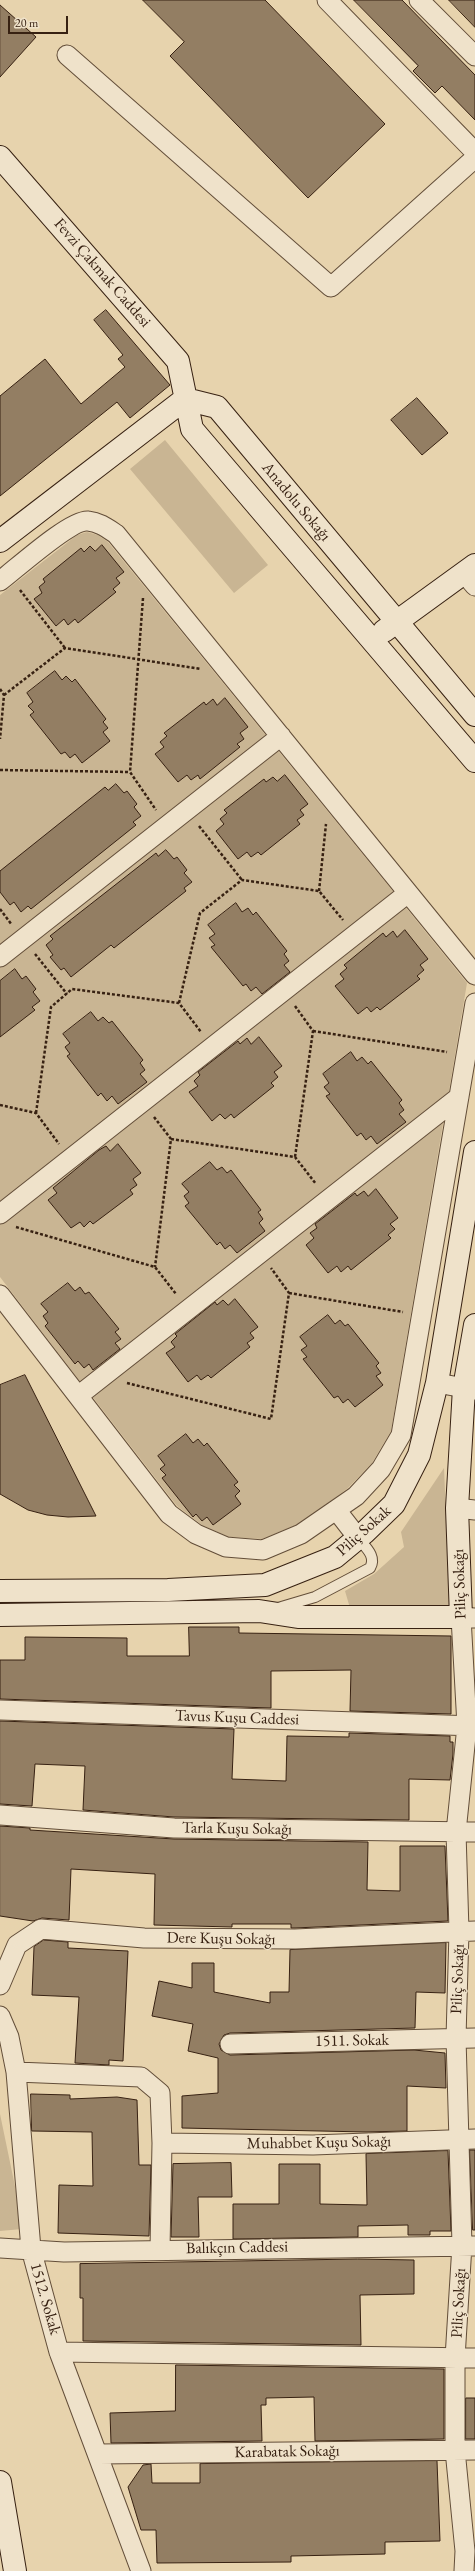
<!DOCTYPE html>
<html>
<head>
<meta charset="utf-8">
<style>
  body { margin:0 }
  #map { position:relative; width:475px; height:2571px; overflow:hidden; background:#e7d3ad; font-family:"EB Garamond",serif }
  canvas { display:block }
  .scale { position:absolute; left:8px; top:16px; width:60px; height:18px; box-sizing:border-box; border:2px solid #372112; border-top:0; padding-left:5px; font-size:12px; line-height:14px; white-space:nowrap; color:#372112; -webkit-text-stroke:3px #efe2ca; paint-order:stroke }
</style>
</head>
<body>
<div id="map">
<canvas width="475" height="2571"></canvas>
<div class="scale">20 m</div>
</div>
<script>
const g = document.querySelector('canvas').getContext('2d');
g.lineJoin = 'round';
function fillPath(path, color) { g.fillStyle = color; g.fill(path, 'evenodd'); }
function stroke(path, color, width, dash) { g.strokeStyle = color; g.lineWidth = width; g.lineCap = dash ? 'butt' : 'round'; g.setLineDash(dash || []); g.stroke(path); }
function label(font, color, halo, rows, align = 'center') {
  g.font = font + ' "EB Garamond",serif'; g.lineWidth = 3; g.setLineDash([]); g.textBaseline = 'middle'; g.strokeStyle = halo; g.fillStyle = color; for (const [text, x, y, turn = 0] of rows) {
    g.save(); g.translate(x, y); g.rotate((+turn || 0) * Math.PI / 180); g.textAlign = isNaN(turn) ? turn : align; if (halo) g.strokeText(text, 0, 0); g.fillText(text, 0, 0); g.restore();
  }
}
const green = new Path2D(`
  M165,440L268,565L234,593L130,469Z
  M87,532L98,535L108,542L268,738L0,948V595L77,535Z
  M276,748L396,895L0,1206V965Z
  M403,904L467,983L448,1097L82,1384L0,1277V1221Z
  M444,1118L391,1431L372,1463L348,1488L323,1507L296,1525L262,1539L229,1537L202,1525L177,1506L91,1395Z
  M444,1468L450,1608H350L345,1591L374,1574L404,1547L401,1532Z
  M0,2114L23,2225L22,2229L0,2231Z`);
const building = new Path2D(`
  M143,0H265L385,124L308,198L170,56L184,42Z
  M354,0H402L475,75V120L442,86L435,93L413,71L418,66Z
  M449,0H475V27Z
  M0,5L36,37L0,77Z
  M106,310L170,385L130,418L117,402L0,496V396L45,359L81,404L125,367L118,359L123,355L94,320Z
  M417,398L448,433L422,455L391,420Z
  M102,545L124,572L116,578L120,583L113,589L116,592L78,623L75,619L68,625L64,619L56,626L34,599L42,593L39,587L45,582L43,579L81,548L84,552L90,546L95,551Z
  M55,671L62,680L66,676L72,682L75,679L106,719L103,722L108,728L103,732L110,741L82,763L75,754L70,758L65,752L61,754L30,715L34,712L28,706L33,702L27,693Z
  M225,698L248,727L240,733L244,739L237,744L240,747L200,779L198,775L191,780L187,775L178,782L155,754L164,747L160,742L167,736L164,733L204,702L206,705L213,699L217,705Z
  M285,775L308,804L300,810L304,815L297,820L300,824L261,855L258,852L251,857L247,852L238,859L216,831L224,824L220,819L227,813L224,810L264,779L266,782L273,777L277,781Z
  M116,784L124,793L127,791L137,804L134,807L141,816L133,822L136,825L31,909L28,906L21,912L14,902L10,905L0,892V871L105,787L108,790Z
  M166,850L174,859L177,857L187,870L184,873L192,882L184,888L186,891L114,948L111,945L71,977L64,968L61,970L50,957L53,955L46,945L53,939L50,936L156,853L158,856Z
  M236,903L242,912L248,908L253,915L256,912L287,951L284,954L289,961L284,965L290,972L262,994L256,987L251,991L246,984L243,986L211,947L215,945L209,938L215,934L208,925Z
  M405,930L428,959L420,965L424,970L417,976L420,979L380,1010L377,1007L371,1012L367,1007L358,1014L335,986L344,979L340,974L347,968L344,965L383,933L386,937L393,931L397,937Z
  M15,969L22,979L26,976L36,989L33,992L40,1001L32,1007L35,1010L0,1037V981Z
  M91,1012L98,1021L103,1017L109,1023L112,1021L143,1060L140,1063L145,1070L140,1074L147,1082L118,1104L112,1096L107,1101L101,1093L98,1096L67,1056L70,1054L65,1047L70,1043L63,1034Z
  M259,1037L282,1066L274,1072L278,1077L271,1083L274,1086L234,1118L231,1114L225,1119L220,1114L212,1121L189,1092L198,1086L194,1081L200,1075L198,1072L238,1041L240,1044L247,1038L251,1044Z
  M351,1052L357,1061L362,1057L368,1064L371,1061L402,1100L399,1103L404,1110L399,1114L406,1122L377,1144L371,1136L366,1140L361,1133L357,1136L326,1096L330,1094L324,1087L329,1083L323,1074Z
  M118,1144L141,1173L133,1179L137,1185L130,1190L133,1194L93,1224L90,1221L84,1227L80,1222L71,1228L48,1200L57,1193L53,1188L99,1150L106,1146L110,1151Z
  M210,1162L217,1170L222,1167L227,1173L231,1170L261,1210L258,1212L263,1219L259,1223L265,1231L237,1253L230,1245L225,1249L220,1242L217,1245L185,1206L189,1203L184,1196L189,1192L182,1184Z
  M376,1189L398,1218L390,1224L395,1229L388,1235L391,1238L351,1270L348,1266L341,1272L337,1266L328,1273L306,1245L314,1238L310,1233L317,1228L315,1224L355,1193L357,1196L364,1191L368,1196Z
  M68,1283L75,1291L80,1287L85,1294L89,1292L119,1329L115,1332L121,1339L115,1343L120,1349L93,1370L89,1364L84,1368L78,1361L75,1364L45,1326L48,1323L43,1316L48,1312L41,1304Z
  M235,1299L258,1327L250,1333L254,1338L247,1343L250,1347L211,1378L208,1375L201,1380L197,1375L188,1382L166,1353L175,1347L171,1342L177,1336L175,1334L215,1302L217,1305L223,1300L228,1305Z
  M328,1315L335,1324L340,1320L345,1326L348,1324L379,1363L376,1366L381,1373L376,1376L383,1385L355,1407L348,1399L343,1403L338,1396L334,1398L303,1359L307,1357L301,1350L307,1346L300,1337Z
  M25,1375L96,1516L68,1517L47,1515L28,1510L0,1494V1385Z
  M186,1434L193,1443L198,1439L204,1446L207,1443L238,1482L234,1485L240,1491L235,1496L241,1504L213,1525L207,1517L202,1521L196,1514L193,1517L162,1478L166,1475L160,1469L165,1465L158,1456Z
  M189,1627H239V1633L451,1636V1714L350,1711L351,1670L271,1671V1708L0,1699V1660H25V1637L127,1638V1656H189Z
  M0,1721L234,1729L232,1779L286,1781L287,1736L349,1737V1733L450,1736V1742H453V1754L450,1780L409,1779V1820L174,1817L83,1810L85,1766L35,1764L32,1806L0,1804Z
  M0,1826L30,1828V1830L174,1839L368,1842L367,1890L400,1891V1846H445L448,1921L295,1928H291V1924H232V1927L154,1925L155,1874L71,1869L69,1920L42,1918L33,1921L0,1916Z
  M44,1940L68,1942V1948L128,1951L123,2061L109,2060V2065L75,2063L79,1997L32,1995L34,1947Z
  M446,1943L445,1993L416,1992L415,2028L230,2033L224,2035L219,2044L221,2050L230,2055L414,2050L445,2053L446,2088L407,2086V2131L366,2132L182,2128V2096L218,2093V2058L188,2051L193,2024L152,2016L159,1981L192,1988V1963H214V1992L270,2003V1992H289L290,1950Z
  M31,2094L70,2095V2099L117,2097L137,2100L139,2165H151L149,2236L58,2233L59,2185L93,2186L92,2132L32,2131Z
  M470,2150H475V2230H473Z
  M448,2151L451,2231H430V2235H408V2225L358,2226V2237L233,2239V2204H279V2164H320V2204L367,2205L366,2154Z
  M231,2163L232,2197H198L199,2237H171L173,2164Z
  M358,2259L414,2260V2294L360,2295L361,2345L83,2341V2298H80V2264Z
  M176,2365L444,2369V2439L315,2441L314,2397L266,2398V2405H261L262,2441L111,2443L110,2413L175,2411Z
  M466,2398H475V2439H466Z
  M437,2461L440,2541L385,2542V2554L291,2556V2562L157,2563L156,2530H141L128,2487L143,2465L151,2464L152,2483H200V2464Z`);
const path = new Path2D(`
  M20,590L65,648
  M143,598L130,772L156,810
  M0,689L4,695L0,739
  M4,695L65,648L201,669
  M0,770L130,772
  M199,826L242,880
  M319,891L326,824
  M0,909L12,925
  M35,954L67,994
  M179,1003L200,913L242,880L319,891L343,920
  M295,1006L313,1031L295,1157
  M313,1031L447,1052
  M0,1105L36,1113L59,1144
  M36,1113L51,1007L72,989L179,1003L201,1032
  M154,1117L171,1139L155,1267
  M171,1139L295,1157L316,1184
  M16,1227L155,1267L176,1294
  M289,1293L403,1312
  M127,1383L271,1419L289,1293L271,1268`);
const lane = new Path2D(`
  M278,1608L315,1597L370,1568C377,1556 365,1547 358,1538`);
const street = new Path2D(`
  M327,0L475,152
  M419,0L475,56
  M67,55L331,287L475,158
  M464,573L475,586
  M0,581C16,569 71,519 88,521C99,522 107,528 116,534L475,975
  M0,957L281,736
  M0,1214L408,893
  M0,1295L169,1514L196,1534L226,1547L263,1550L301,1534L356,1496L381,1469L401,1435L475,1003
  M437,1383L475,1390
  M78,1396L459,1097
  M457,1508L475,1510
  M337,1511L358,1538
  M0,1710L475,1726
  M0,1815L174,1828L475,1832
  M0,1985L17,1945L41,1929L144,1938L295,1939L475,1931
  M0,2016L9,2037L16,2072L31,2249L59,2352L141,2571
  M230,2044L475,2038
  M16,2072L141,2077L160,2093L162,2143L160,2249
  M162,2143L313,2145L475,2139
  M0,2248L64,2252L474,2246
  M59,2352L475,2358
  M99,2454L475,2450
  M464,2571L465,2551L455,2450V2358L462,2245L456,2038L459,1931L456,1832L467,1726L461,1617L475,1618`);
const secondary = new Path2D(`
  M0,157L178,361L192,429L475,761
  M0,541L185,399L217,407L475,715
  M384,631L475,565
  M0,1591L168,1590L265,1585L335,1557L364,1533L394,1504L419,1455L437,1383L475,1152
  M0,1615L259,1611L298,1617H461L457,1508L464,1388L475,1325
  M0,2482L15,2571`);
const streetNames = [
  ["Fevzi Çakmak Caddesi",102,273,49],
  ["Anadolu Sokağı",296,502,50],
  ["Piliç Sokak",364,1531,-42],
  ["Piliç Sokağı",460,1584,-92],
  ["Tavus Kuşu Caddesi",237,1718,2],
  ["Tarla Kuşu Sokağı",237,1829,1],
  ["Dere Kuşu Sokağı",221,1939,1],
  ["Piliç Sokağı",458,1979,-88],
  ["1511. Sokak",352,2041,-1],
  ["Muhabbet Kuşu Sokağı",319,2143,-1],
  ["Balıkçın Caddesi",237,2248,-1],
  ["1512. Sokak",45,2299,74],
  ["Piliç Sokağı",459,2303,-87],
  ["Karabatak Sokağı",287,2452,-1]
];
fillPath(green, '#c9b593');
fillPath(building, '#937e63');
stroke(building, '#372112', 1);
stroke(lane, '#634e39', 12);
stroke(street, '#634e39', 21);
stroke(secondary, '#372112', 24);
stroke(path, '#372112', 2.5, [3, 2]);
stroke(lane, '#efe2ca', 10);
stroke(street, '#efe2ca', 19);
stroke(secondary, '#efe2ca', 22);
label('16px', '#372112', '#efe2ca', streetNames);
</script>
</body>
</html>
